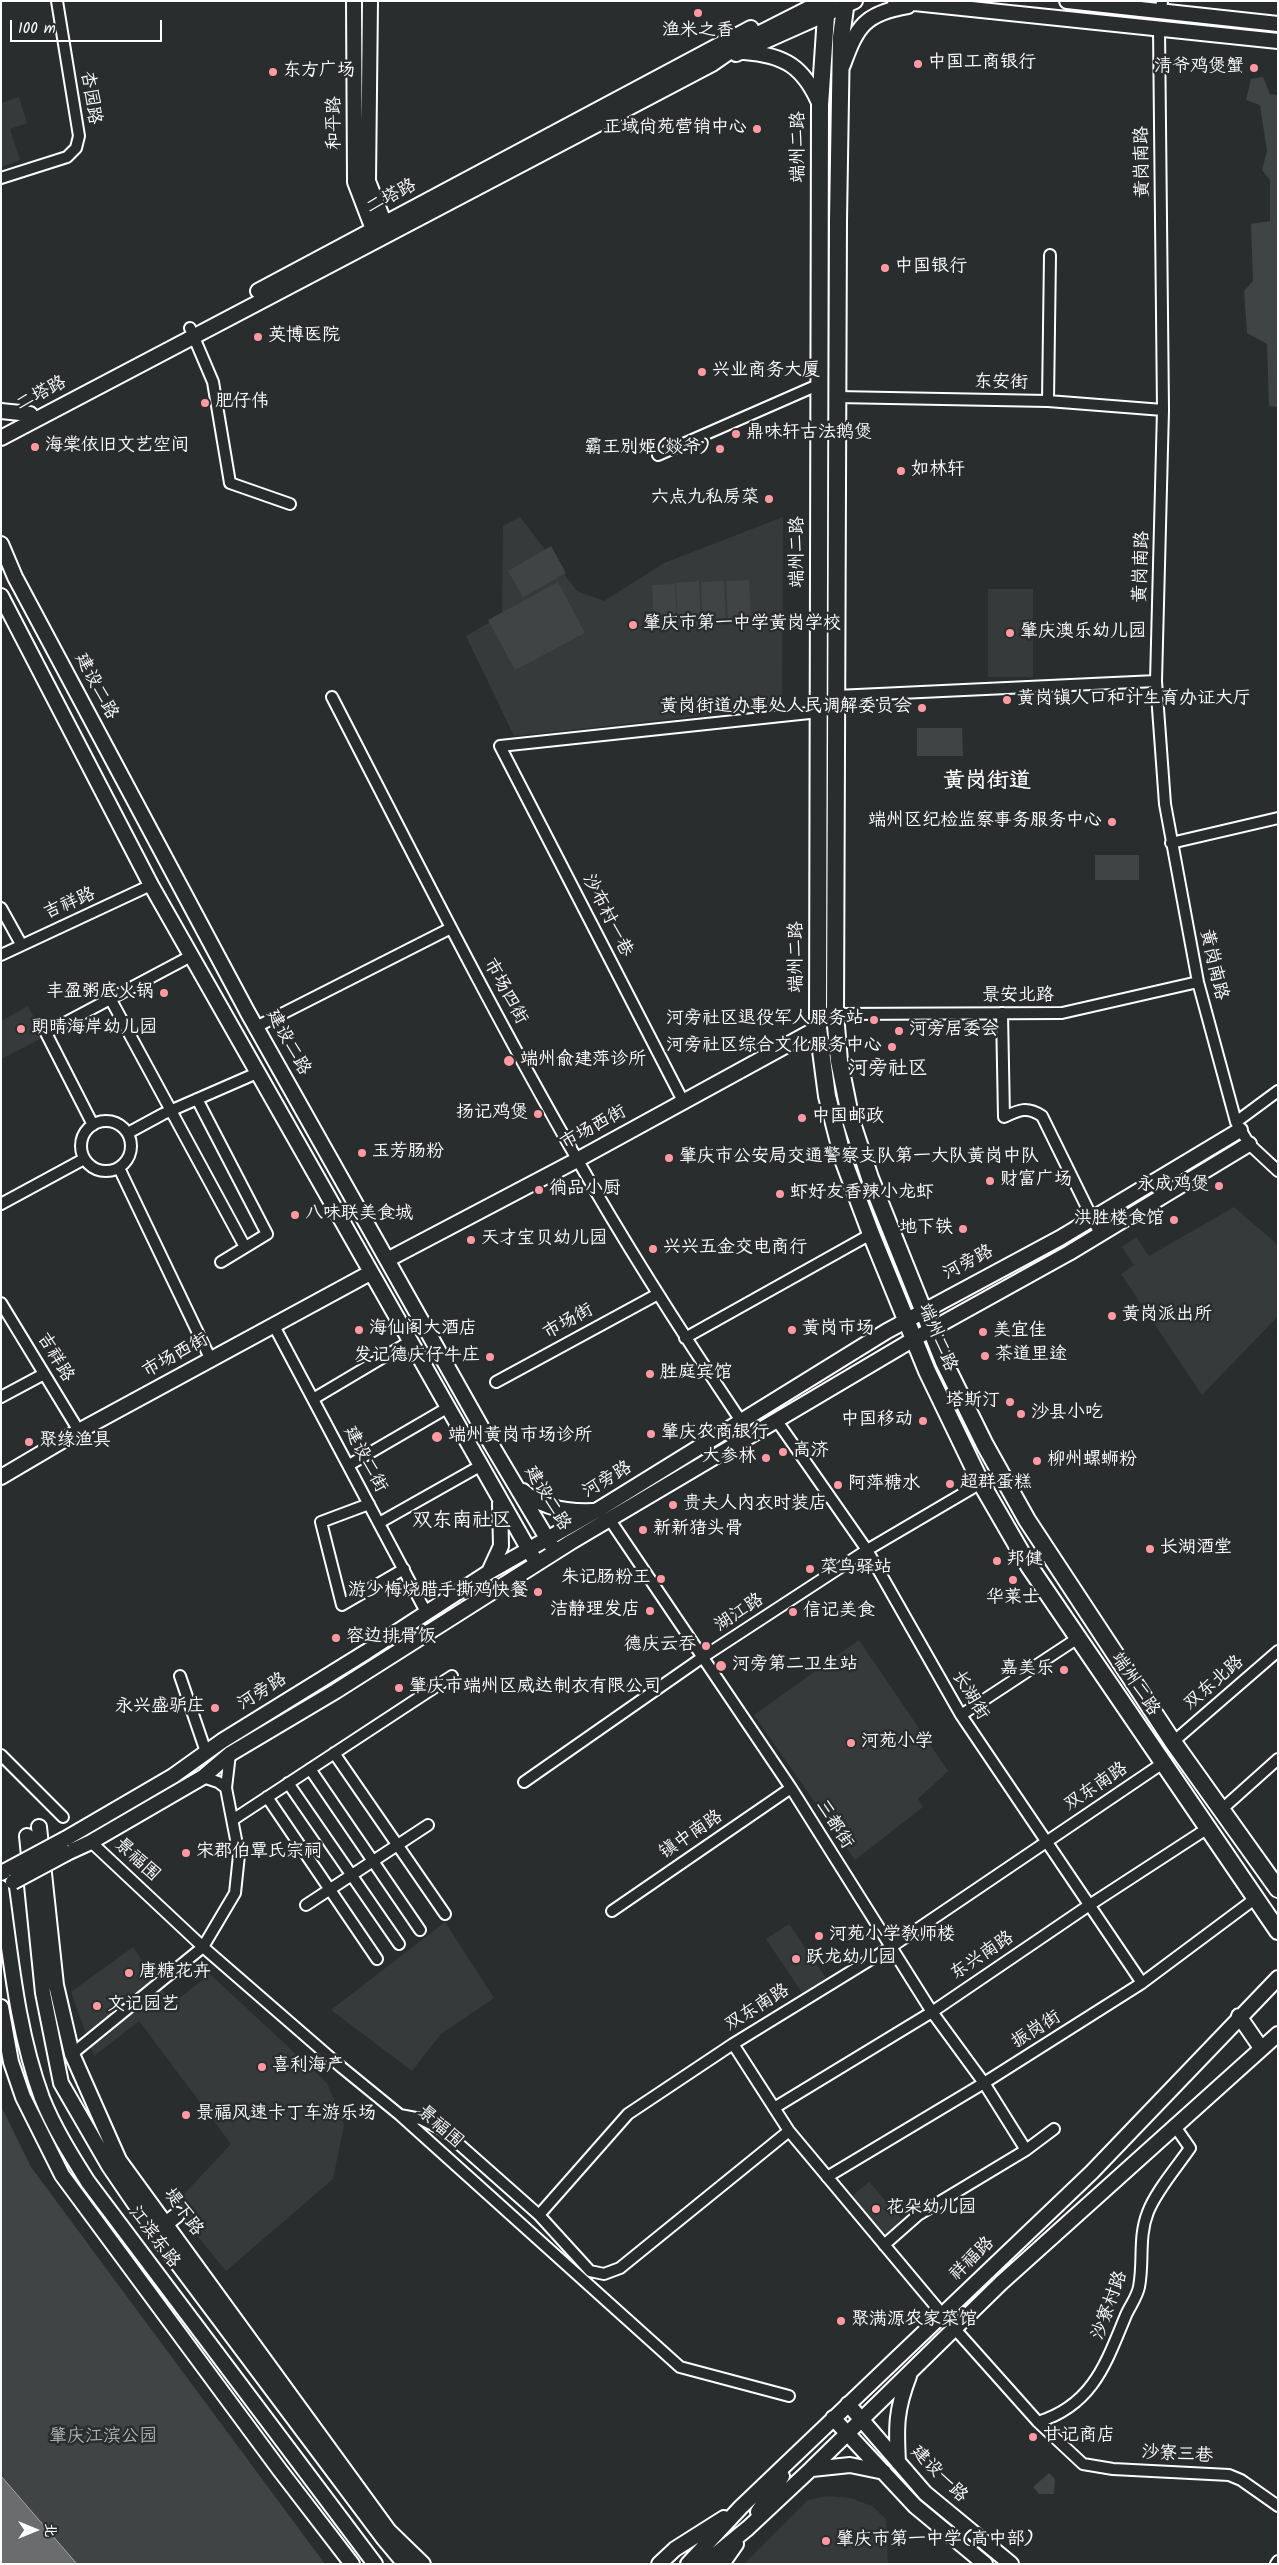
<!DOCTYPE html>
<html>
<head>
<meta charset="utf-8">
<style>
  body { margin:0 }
  #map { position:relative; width:1279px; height:2565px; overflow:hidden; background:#2a2d2e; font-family:Kalam,"LXGW WenKai TC",sans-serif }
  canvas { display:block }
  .frame { position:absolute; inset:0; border:2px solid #fff; pointer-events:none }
  .north { position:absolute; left:10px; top:2505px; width:50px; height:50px; -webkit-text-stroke:4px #2a2d2e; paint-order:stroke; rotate:90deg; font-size:14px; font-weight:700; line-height:20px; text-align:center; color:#fff }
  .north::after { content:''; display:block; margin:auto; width:18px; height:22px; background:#fff; clip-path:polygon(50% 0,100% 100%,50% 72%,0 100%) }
  .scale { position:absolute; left:10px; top:20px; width:152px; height:22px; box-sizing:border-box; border:2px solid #fff; border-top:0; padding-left:6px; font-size:15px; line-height:18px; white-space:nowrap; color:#fff; -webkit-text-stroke:4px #2a2d2e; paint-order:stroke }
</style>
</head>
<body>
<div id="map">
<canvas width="1279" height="2565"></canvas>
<div class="frame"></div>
<div class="north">北</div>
<div class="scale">100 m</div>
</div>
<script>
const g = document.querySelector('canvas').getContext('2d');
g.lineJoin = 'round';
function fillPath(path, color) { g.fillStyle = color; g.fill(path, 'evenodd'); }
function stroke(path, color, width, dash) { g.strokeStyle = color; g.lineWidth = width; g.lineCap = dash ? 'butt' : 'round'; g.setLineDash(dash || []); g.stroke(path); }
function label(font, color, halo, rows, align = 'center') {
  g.font = font + ' Kalam,"LXGW WenKai TC",sans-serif'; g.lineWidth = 5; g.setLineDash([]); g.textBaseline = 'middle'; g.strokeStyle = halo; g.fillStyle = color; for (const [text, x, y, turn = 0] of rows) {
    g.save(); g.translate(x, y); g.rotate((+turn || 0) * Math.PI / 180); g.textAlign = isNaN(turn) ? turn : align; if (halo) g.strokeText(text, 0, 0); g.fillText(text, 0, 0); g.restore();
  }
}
const built = new Path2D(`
  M19,97L27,123L10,129L20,160L1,167V103Z
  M520,517L577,591L604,601L664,563L783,517L782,707L514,736L466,636L502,615L503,526Z
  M988,589H1033V677H988Z
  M28,1006L44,1037L1,1059V1021Z
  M1234,1207L1278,1245V1316L1202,1395L1121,1274L1134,1265L1122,1247L1136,1237L1149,1256Z
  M859,1640L948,1771L918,1799L923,1807L855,1860L754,1715Z
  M445,1922L494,1998L441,2034L412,2071L331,2010Z
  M789,1924L826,1978L803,1994L766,1939Z
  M133,1947L172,2004L210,1974L327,2083L344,2125L333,2179L226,2271L173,2206L231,2144L139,2021L94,2056L71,1992Z
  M869,2182L902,2219L884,2236L850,2198Z
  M827,2496L850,2498L872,2506L886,2519L888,2564H744L808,2500Z`);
const green = new Path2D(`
  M1263,77L1270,94L1278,95V407L1269,406L1267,344L1247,333L1244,291L1253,281L1251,224L1270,221V180L1262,170L1267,151L1260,105L1246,100L1251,79Z
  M551,546L566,573L523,597L508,571Z
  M749,580L751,622L728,623L726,581Z
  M699,581L701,624L678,625L676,583Z
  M724,581L726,623L703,625L701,582Z
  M558,582L585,633L515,670L488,620Z
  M675,584L677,626L654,628L652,585Z
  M917,728H962L963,756H917Z
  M1095,855H1139V880H1095Z
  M1,2106L31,2167L325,2564H77L1,2476Z
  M1049,2473L1055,2479L1054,2494H1039L1033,2487Z`);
const water = new Path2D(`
  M1,2476L77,2564H1Z`);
const street = new Path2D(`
  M1161,11L1162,1
  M1159,29L1163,410L1156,681L1165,804L1198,982L1236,1122L1249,1144L1278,1171
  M1,178L67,157L76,148L79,136L57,1
  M190,328L213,382L230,483L290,504
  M837,397L1048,401L1163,410
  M1048,401L1050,255
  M658,455L820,384
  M836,696L1156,681
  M332,697C412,852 490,1008 577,1159C628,1249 684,1336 741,1421
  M1171,843L1278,818
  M1,908L21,944
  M1,955L151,885
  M111,1000L245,1247
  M1002,1013L1004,1117C1019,1110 1027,1106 1042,1116L1100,1234
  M835,1014L1062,1013L1198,982
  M256,1027L451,928
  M197,1099L267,1234L221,1262
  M683,1101L500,746L819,712
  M81 1146a25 25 0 1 1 50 0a25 25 0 1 1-50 0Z
  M1236,1122L1278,1091
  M93,1125L46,1033L191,956
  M128,1133L163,1114L257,1073
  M119,1168L211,1360
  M1,1204L84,1159
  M1,1303L79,1431
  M273,1324L426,1612
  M685,1338L871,1234
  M496,1382L658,1294
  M1,1397L44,1374
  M313,1399L409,1342
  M777,1421L867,1550L961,1715L1142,1983
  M349,1465L447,1408
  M369,1504L321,1522L342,1605L404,1569
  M610,1520L791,1788L932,2012L984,2083L1026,2150
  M379,1523L480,1466
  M180,1676L206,1752
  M961,1715L1078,1638
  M1173,1742L1278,1651
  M334,1753L445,1914
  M1,1755L63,1817
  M310,1769L420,1930
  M203,1777L218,1782L226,1788
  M524,1782L703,1657L867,1550L981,1483
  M288,1783L399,1944
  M267,1797L377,1959
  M1221,1810L1278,1759
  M234,1819L452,1676
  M91,1842L203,1947L340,2066L400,2115L680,2367L789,2396
  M306,1905L428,1825
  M612,1911L791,1788
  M733,2044L789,2131L943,2315
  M72,2054L203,1947L235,1893L239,1855L226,1788L230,1754
  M774,2108L932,2012L1088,1906L1208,1828
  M400,2115L421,2119L443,2130L539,2215L628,2114L733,2044L891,1947L1163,1763
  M827,2177L984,2083L1142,1983L1256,1898
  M539,2215L590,2271L604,2274L620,2268L789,2131
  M884,2245L918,2215L1026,2150L1054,2129
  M955,2329L1038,2422L1083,2464L1113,2469L1229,2475L1241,2480L1278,2506
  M1038,2422C1093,2405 1106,2363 1126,2315C1130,2306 1137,2297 1139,2287C1144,2261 1138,2237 1148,2212C1156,2191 1177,2167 1190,2148L1174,2125
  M1276,2564L1278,2561`);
const secondary = new Path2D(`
  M354,1L355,182L376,237
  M370,1L368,181L388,232
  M895,1L1278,41
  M1067,1L1278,24
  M744,52C785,55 804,67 820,105
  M736,54L855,1
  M843,65C857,26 865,13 908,6
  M258,291L751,28
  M1,411L30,414
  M1,438L712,64L748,39L823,1
  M1,544L15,577L248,1013L488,1439L551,1545
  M1,596L151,885L533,1557
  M387,1260L577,1160L818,1028
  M1,1477L79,1431L370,1273
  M523,1491C542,1509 568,1512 593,1511
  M489,1572L501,1546L500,1503
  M39,1827L56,1985L72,2054L119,2160L389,2531L423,2564
  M27,1836L43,1993L61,2083L109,2166L154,2232L384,2539L405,2564
  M65,1839L173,1776L222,1741L366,1652L489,1572L596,1511L887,1331L1060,1238L1240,1130
  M67,1853L91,1842L203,1777L230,1754L336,1691L571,1542L914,1339L1069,1253L1249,1144
  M1,1873L11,1868
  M1,1888C11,1959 17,2030 42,2098C54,2128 71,2155 88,2182L375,2564
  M1,2007L11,2062L23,2097L62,2175L279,2469L352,2564
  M1239,2016L1261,2048
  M159,2229L177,2215
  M848,2404L925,2493L1011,2564
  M833,2418L915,2506L985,2564
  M898,2462C896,2426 896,2410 909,2376
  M812,2469L850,2465L884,2472
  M758,2512L782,2476
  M659,2564L675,2549L724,2518
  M688,2564L741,2507L1092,2172L1278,1978
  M704,2564L748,2528L811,2469L1001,2283L1278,2034
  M722,2564L736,2544`);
const primary = new Path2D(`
  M827,1L820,105L818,1028L827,1096L844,1162L871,1234L927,1371L981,1483L1029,1566L1278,1931
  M846,1L841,37L838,220L835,1014L839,1061L851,1120L870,1178L944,1362L985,1445L1027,1520L1173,1742L1278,1889`);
const secondaryBridge = new Path2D(`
  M11,1868L65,1839
  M13,1882L67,1853`);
const markers = [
  [698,13,5,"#ff9aa2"],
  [918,64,5,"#ff9aa2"],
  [1254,68,5,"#ff9aa2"],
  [273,72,5,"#ff9aa2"],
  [757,129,5,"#ff9aa2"],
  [885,268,5,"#ff9aa2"],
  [258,337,5,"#ff9aa2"],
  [702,372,5,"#ff9aa2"],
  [205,403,5,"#ff9aa2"],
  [736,434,5,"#ff9aa2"],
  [35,447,5,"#ff9aa2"],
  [720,449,5,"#ff9aa2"],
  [901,471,5,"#ff9aa2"],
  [769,499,5,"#ff9aa2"],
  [633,625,5,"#ff9aa2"],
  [1010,633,5,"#ff9aa2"],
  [1007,700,5,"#ff9aa2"],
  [922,708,5,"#ff9aa2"],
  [1112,822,5,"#ff9aa2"],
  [164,993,5,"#ff9aa2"],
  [874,1020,5,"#ff9aa2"],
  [21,1029,5,"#ff9aa2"],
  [899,1031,5,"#ff9aa2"],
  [892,1047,5,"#ff9aa2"],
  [509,1061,6,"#ff9aa2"],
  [538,1114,5,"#ff9aa2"],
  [802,1118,5,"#ff9aa2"],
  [362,1153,5,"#ff9aa2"],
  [669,1158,5,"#ff9aa2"],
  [990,1181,5,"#ff9aa2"],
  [1219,1186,5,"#ff9aa2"],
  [539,1190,5,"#ff9aa2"],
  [780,1194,5,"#ff9aa2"],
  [295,1215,5,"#ff9aa2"],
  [1174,1220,5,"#ff9aa2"],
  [963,1229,5,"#ff9aa2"],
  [471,1240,5,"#ff9aa2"],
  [653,1249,5,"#ff9aa2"],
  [1112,1316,5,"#ff9aa2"],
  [359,1330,5,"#ff9aa2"],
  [792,1330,5,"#ff9aa2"],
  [983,1332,5,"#ff9aa2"],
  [985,1356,5,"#ff9aa2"],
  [490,1357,5,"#ff9aa2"],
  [650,1374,5,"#ff9aa2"],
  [1010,1402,5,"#ff9aa2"],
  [1021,1414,5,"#ff9aa2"],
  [923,1421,5,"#ff9aa2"],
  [651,1434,5,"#ff9aa2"],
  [437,1437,6,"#ff9aa2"],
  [29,1442,5,"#ff9aa2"],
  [783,1452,5,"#ff9aa2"],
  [766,1458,5,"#ff9aa2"],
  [1037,1461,5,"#ff9aa2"],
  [950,1484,5,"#ff9aa2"],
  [838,1485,5,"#ff9aa2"],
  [673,1505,5,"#ff9aa2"],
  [643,1530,5,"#ff9aa2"],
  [1150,1549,5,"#ff9aa2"],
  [997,1561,5,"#ff9aa2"],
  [810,1569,5,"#ff9aa2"],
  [661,1579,5,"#ff9aa2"],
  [1013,1580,5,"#ff9aa2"],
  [538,1592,5,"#ff9aa2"],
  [650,1611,5,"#ff9aa2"],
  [793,1612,5,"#ff9aa2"],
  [336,1638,5,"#ff9aa2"],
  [706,1646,5,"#ff9aa2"],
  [721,1666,6,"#ff9aa2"],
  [1064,1670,5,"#ff9aa2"],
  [399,1688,5,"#ff9aa2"],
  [215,1708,5,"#ff9aa2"],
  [851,1743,5,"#ff9aa2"],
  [186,1853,5,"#ff9aa2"],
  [819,1936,5,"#ff9aa2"],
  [796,1959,5,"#ff9aa2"],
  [129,1973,5,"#ff9aa2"],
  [97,2006,5,"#ff9aa2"],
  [262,2067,5,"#ff9aa2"],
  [186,2115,5,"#ff9aa2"],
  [876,2209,5,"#ff9aa2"],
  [841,2321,5,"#ff9aa2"],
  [1033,2437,5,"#ff9aa2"],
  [826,2541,5,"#ff9aa2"]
];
const poiNames = [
  ["渔米之香",698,32,"center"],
  ["中国工商银行",928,64],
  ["清爷鸡煲蟹",1244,68,"right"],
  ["东方广场",283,72],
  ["正域尚苑营销中心",747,129,"right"],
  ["中国银行",895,268],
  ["英博医院",268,337],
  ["兴业商务大厦",712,372],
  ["肥仔伟",215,403],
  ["鼎味轩古法鹅煲",746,434],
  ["海棠依旧文艺空间",45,447],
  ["霸王别姬(燚爷)",710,449,"right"],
  ["如林轩",911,471],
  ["六点九私房菜",759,499,"right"],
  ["肇庆市第一中学黄岗学校",643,625],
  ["肇庆澳乐幼儿园",1020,633],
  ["黄岗镇人口和计生育办证大厅",1017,700],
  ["黄岗街道办事处人民调解委员会",912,708,"right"],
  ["端州区纪检监察事务服务中心",1102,822,"right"],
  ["丰盈粥底火锅",154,993,"right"],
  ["河旁社区退役军人服务站",864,1020,"right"],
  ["朗晴海岸幼儿园",31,1029],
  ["河旁居委会",909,1031],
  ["河旁社区综合文化服务中心",882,1047,"right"],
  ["端州俞建萍诊所",520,1061],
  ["扬记鸡煲",528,1114,"right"],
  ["中国邮政",812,1118],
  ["玉芳肠粉",372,1153],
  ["肇庆市公安局交通警察支队第一大队黄岗中队",679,1158],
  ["财富广场",1000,1181],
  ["永成鸡煲",1209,1186,"right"],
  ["徜品小厨",549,1190],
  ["虾好友香辣小龙虾",790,1194],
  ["八味联美食城",305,1215],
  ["洪胜楼食馆",1164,1220,"right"],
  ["地下铁",953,1229,"right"],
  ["天才宝贝幼儿园",481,1240],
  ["兴兴五金交电商行",663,1249],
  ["黄岗派出所",1122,1316],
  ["海仙阁大酒店",369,1330],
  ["黄岗市场",802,1330],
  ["美宜佳",993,1332],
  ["茶道里途",995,1356],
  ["发记德庆仔牛庄",480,1357,"right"],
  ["胜庭宾馆",660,1374],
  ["塔斯汀",1000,1402,"right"],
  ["沙县小吃",1031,1414],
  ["中国移动",913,1421,"right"],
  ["肇庆农商银行",661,1434],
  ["端州黄岗市场诊所",448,1437],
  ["聚缘渔具",39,1442],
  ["高济",793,1452],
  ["大参林",756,1458,"right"],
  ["柳州螺蛳粉",1047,1461],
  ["超群蛋糕",960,1484],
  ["阿萍糖水",848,1485],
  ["贵夫人内衣时装店",683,1505],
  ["新新猪头骨",653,1530],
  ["长湖酒堂",1160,1549],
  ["邦健",1007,1561],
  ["菜鸟驿站",820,1569],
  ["朱记肠粉王",651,1579,"right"],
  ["游少梅烧腊手撕鸡快餐",528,1592,"right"],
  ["华莱士",1013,1599,"center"],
  ["洁静理发店",640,1611,"right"],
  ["信记美食",803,1612],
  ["容边排骨饭",346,1638],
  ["德庆云吞",696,1646,"right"],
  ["河旁第二卫生站",732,1666],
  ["嘉美乐",1054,1670,"right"],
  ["肇庆市端州区威达制衣有限公司",409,1688],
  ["永兴盛驴庄",205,1708,"right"],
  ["河苑小学",861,1743],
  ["宋郡伯覃氏宗祠",196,1853],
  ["河苑小学教师楼",829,1936],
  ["跃龙幼儿园",806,1959],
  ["唐糖花卉",139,1973],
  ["文记园艺",107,2006],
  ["喜利海产",272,2067],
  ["景福风速卡丁车游乐场",196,2115],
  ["花朵幼儿园",886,2209],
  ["聚满源农家菜馆",851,2321],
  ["甘记商店",1043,2437],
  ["肇庆市第一中学(高中部)",836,2541]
];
const streetNames = [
  ["杏园路",89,98,81],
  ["和平路",336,123,-90],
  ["端州二路",800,147,-90],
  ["黄岗南路",1144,162,-91],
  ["二塔路",392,198,-28],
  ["东安街",1001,384,1],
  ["二塔路",42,395,-28],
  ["端州二路",799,552,-90],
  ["黄岗南路",1143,567,-88],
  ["建设二路",95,687,62],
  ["吉祥路",70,905,-23],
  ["沙布村一巷",606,916,63],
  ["端州二路",798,957,-90],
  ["黄岗南路",1212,965,77],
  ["市场四街",504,992,61],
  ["景安北路",1018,997],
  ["建设二路",287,1043,61],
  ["市场西街",594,1129,-29],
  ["河旁路",969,1264,-28],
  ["市场街",569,1323,-29],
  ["端州二路",936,1338,67],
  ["市场西街",176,1357,-29],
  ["吉祥路",54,1358,59],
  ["建设二街",364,1460,62],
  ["河旁路",608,1481,-31],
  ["建设二路",546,1499,59],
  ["湖江路",740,1614,-33],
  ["双东北路",1215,1684,-41],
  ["端州二路",1134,1685,56],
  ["河旁路",263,1693,-32],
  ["长湖街",969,1696,59],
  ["双东南路",1097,1788,-34],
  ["三都街",833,1825,58],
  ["镇中南路",692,1836,-34],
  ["景福围",136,1861,43],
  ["东兴南路",983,1957,-34],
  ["双东南路",758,2009,-32],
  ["振岗街",1037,2031,-32],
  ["景福围",439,2128,42],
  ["堤下路",182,2213,54],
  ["江滨东路",153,2238,53],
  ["祥福路",973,2260,-44],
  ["沙寮村路",1111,2306,-70],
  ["沙寮三巷",1177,2456,3],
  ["建设一路",938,2475,45]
];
const parkNames = [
  ["肇庆江滨公园",103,2438]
];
const quarterNames = [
  ["河旁社区",888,1071],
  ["双东南社区",462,1523]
];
const districtNames = [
  ["黄岗街道",987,783]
];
fillPath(built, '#373a3b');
fillPath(green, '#414445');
fillPath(water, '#6a6c6d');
stroke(water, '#a6a7a7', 1);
stroke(street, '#fff', 14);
stroke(secondary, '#fff', 18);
stroke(primary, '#fff', 20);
stroke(street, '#2a2d2e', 10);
stroke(secondary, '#2a2d2e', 14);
stroke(primary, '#2a2d2e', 16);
stroke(secondaryBridge, '#fff', 18, []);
stroke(secondaryBridge, '#2a2d2e', 14);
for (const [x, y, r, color] of markers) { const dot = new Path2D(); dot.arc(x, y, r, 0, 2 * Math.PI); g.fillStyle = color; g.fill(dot); stroke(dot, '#2a2d2e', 2); }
label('18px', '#fff', '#2a2d2e', poiNames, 'left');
label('18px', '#fff', '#2a2d2e', streetNames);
label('18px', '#b3b4b5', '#2a2d2e', parkNames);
label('20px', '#fff', '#2a2d2e', quarterNames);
label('bold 22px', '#fff', '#2a2d2e', districtNames);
</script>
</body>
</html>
